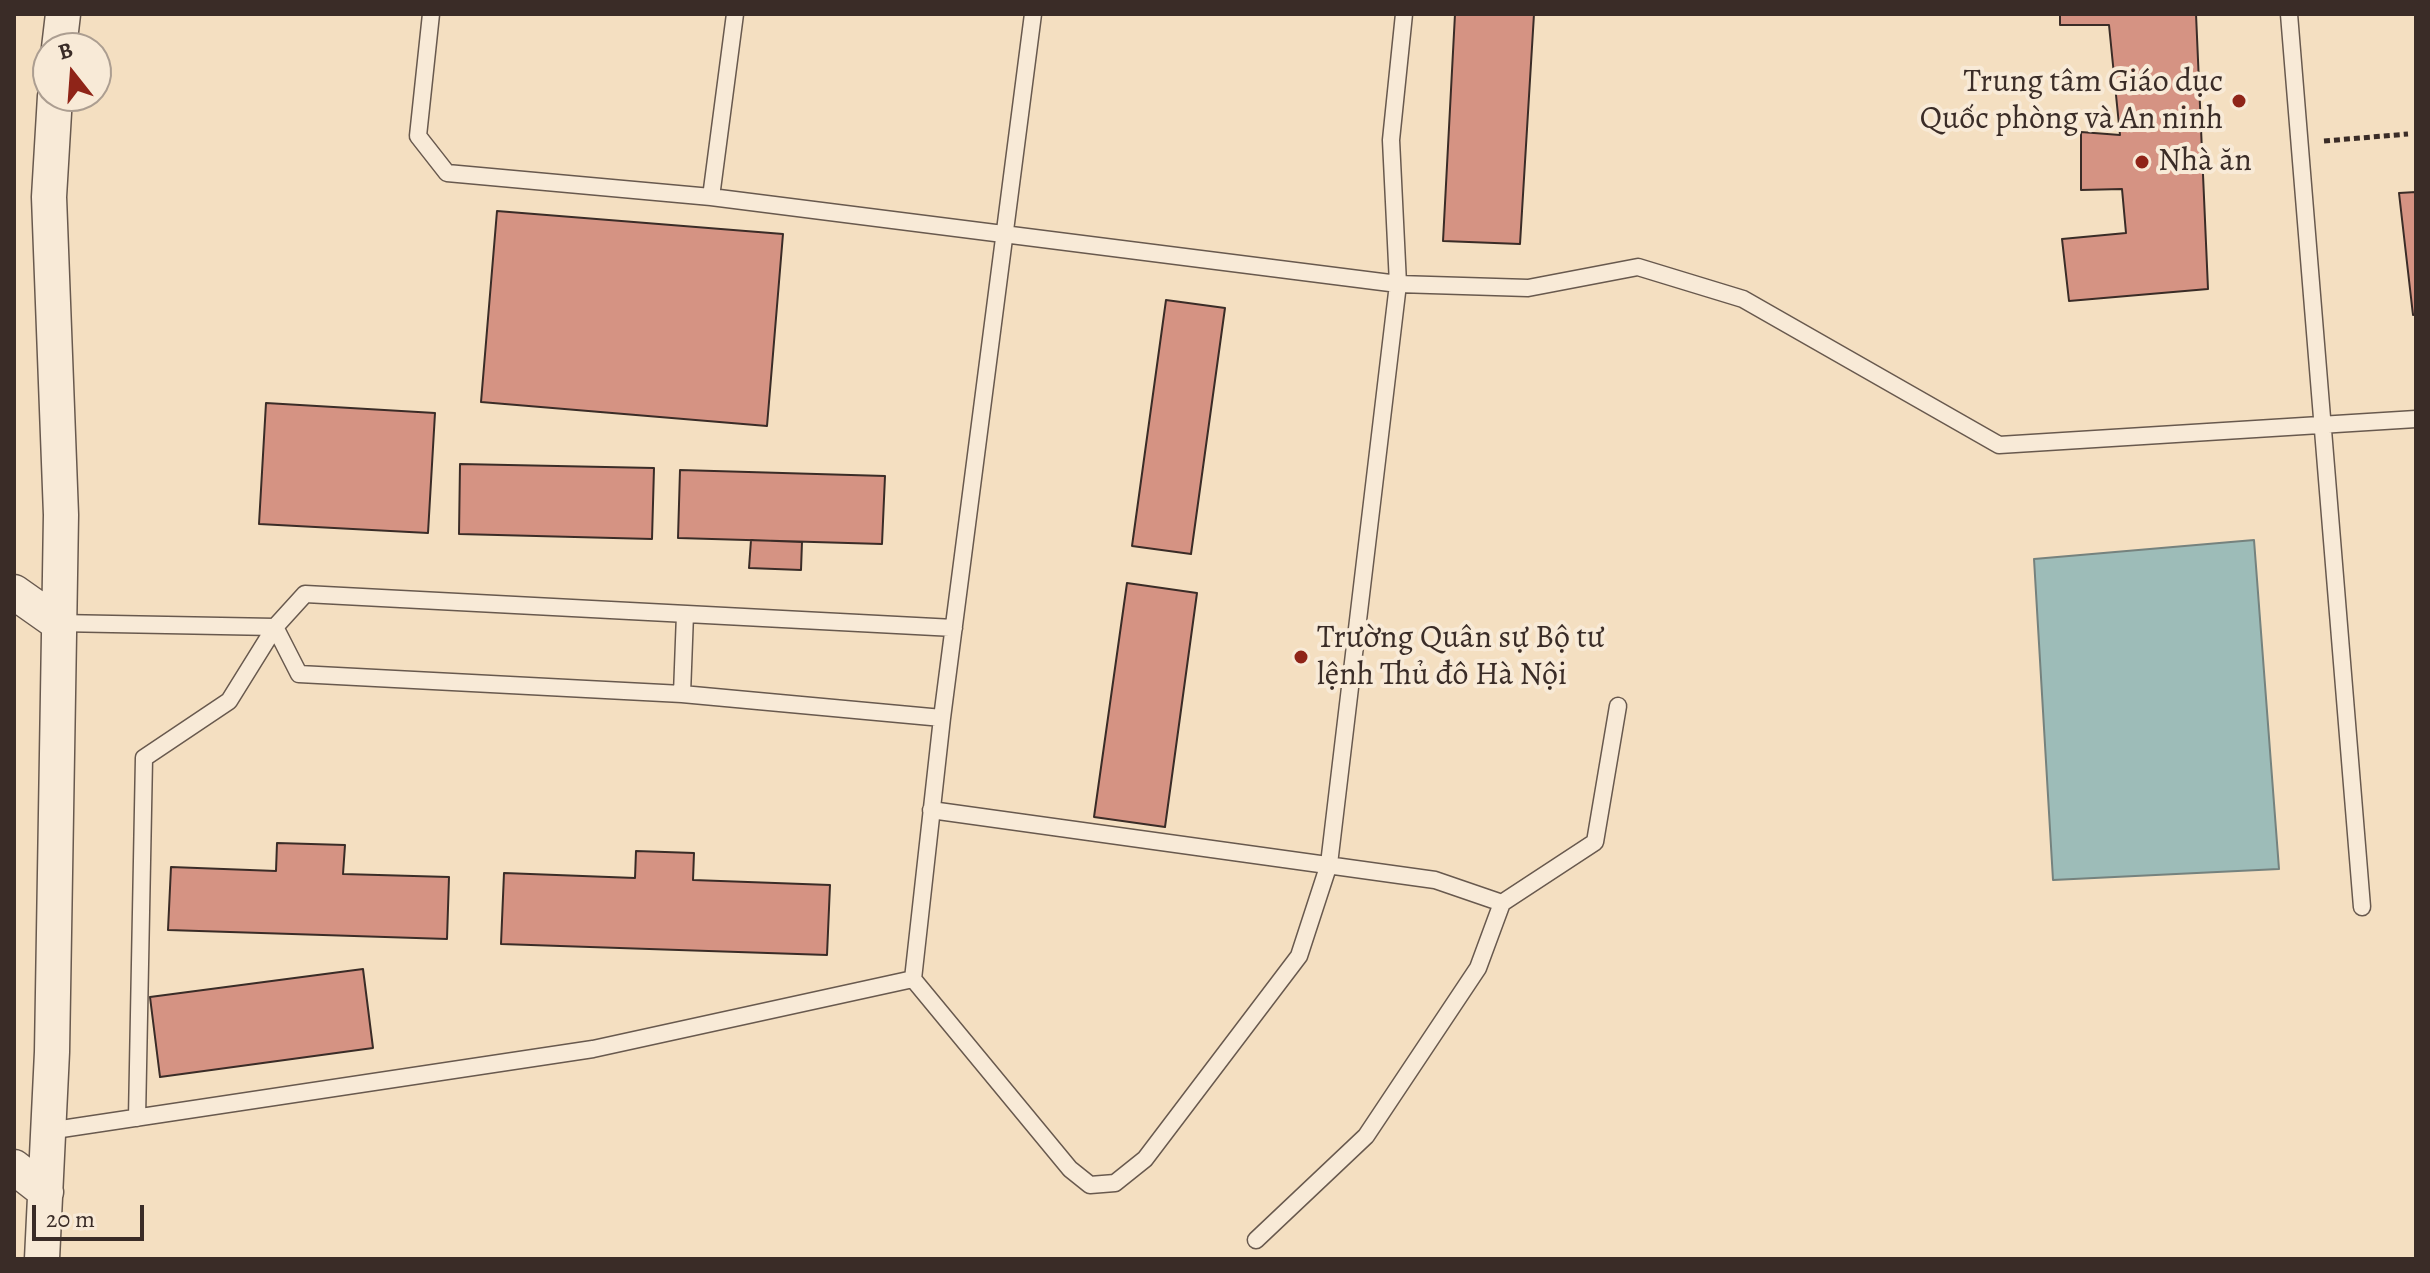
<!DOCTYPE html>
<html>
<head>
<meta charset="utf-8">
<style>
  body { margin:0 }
  #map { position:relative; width:2430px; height:1273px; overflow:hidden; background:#f4dfc1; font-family:Alegreya,serif }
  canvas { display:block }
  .frame { position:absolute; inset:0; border:16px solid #3a2c27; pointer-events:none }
  .north { position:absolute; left:32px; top:32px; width:80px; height:80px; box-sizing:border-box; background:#f8ead7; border:2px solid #ac9e91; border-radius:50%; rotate:343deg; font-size:22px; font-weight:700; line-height:32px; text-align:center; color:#3a2c27 }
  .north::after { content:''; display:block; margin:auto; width:28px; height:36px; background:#8f2418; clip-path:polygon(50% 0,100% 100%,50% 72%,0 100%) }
  .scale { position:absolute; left:32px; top:1205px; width:112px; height:36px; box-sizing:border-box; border:4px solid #3a2c27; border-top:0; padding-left:10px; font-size:24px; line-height:28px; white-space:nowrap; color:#3a2c27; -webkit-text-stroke:6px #f8ead7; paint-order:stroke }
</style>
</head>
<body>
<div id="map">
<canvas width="2430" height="1273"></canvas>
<div class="frame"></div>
<div class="north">B</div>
<div class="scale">20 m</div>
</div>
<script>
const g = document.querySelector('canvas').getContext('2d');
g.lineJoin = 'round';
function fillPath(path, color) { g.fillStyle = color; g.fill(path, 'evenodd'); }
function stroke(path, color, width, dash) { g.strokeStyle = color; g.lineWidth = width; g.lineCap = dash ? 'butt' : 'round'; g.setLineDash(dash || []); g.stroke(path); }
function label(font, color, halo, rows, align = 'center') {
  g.font = font + ' Alegreya,serif'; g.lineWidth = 8; g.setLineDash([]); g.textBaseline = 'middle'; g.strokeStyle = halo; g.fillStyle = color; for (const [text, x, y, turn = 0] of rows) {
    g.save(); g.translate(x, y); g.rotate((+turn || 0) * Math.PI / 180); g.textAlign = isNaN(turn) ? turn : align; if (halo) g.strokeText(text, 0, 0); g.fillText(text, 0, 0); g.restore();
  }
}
const water = new Path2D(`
  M2254,540L2279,869L2053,880L2034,559Z`);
const building = new Path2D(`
  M1455,14H1534L1520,244L1443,241Z
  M2060,14H2196L2208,289L2069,301L2062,239L2126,233L2122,189L2081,190V132L2120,135L2109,25H2060Z
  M2416,192V314L2413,315L2399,193Z
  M497,211L783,234L767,426L481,402Z
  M1166,300L1225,308L1191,554L1132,546Z
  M266,403L435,413L428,533L259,524Z
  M460,464L654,468L652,539L459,534Z
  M680,470L885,476L882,544L678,538Z
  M751,540L802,542L801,570L749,568Z
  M1127,583L1197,593L1165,827L1094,817Z
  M277,843L345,845L343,874L449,877L447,939L168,930L171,867L276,871Z
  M636,851L694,853L693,880L830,885L827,955L501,944L504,873L635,878Z
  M363,969L373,1048L160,1077L150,997Z`);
const path = new Path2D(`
  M2324,141L2408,134`);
const lane = new Path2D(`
  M431,14L418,136L447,173L711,197L1398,284L1528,288L1638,267L1743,299L1999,445L2416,419
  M1033,14L942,718L913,979L1070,1169L1090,1185L1115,1183L1145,1159L1299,956L1329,864L1398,284L1391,140L1404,14
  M2289,14L2362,907
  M711,197L735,14
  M58,623L275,627
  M682,694L685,614
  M942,718L682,694L299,674L275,627L305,594L954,628
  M931,810L1435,880L1502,903
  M137,1118L144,758L229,701L275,627
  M48,1131L593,1049L913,979
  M1256,1240L1366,1136L1478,968L1502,903L1595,842L1618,706`);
const street = new Path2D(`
  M59,48L63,14
  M14,592L58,623
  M14,1167L46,1192
  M42,1259L52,1052L61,515L49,197L55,96`);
const markers = [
  [2239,101,8,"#8f2418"],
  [2142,162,8,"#8f2418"],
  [1301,657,8,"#8f2418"]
];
const poiNames = [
  ["Trung tâm Giáo dục",2223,83,"right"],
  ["Quốc phòng và An ninh",2223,120,"right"],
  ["Nhà ăn",2158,162],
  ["Trường Quân sự Bộ tư",1317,639],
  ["lệnh Thủ đô Hà Nội",1317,676]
];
fillPath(water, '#9dbcb8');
stroke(water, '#75827e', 2);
fillPath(building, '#d59383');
stroke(building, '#3a2c27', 2);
stroke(lane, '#68594e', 19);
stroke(street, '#68594e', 37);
stroke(path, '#3a2c27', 5, [6, 4]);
stroke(lane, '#f8ead7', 16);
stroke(street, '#f8ead7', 34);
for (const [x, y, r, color] of markers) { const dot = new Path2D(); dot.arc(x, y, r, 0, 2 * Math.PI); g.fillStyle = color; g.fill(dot); stroke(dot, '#f8ead7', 3); }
label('32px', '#3a2c27', '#f8ead7', poiNames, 'left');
</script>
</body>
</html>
